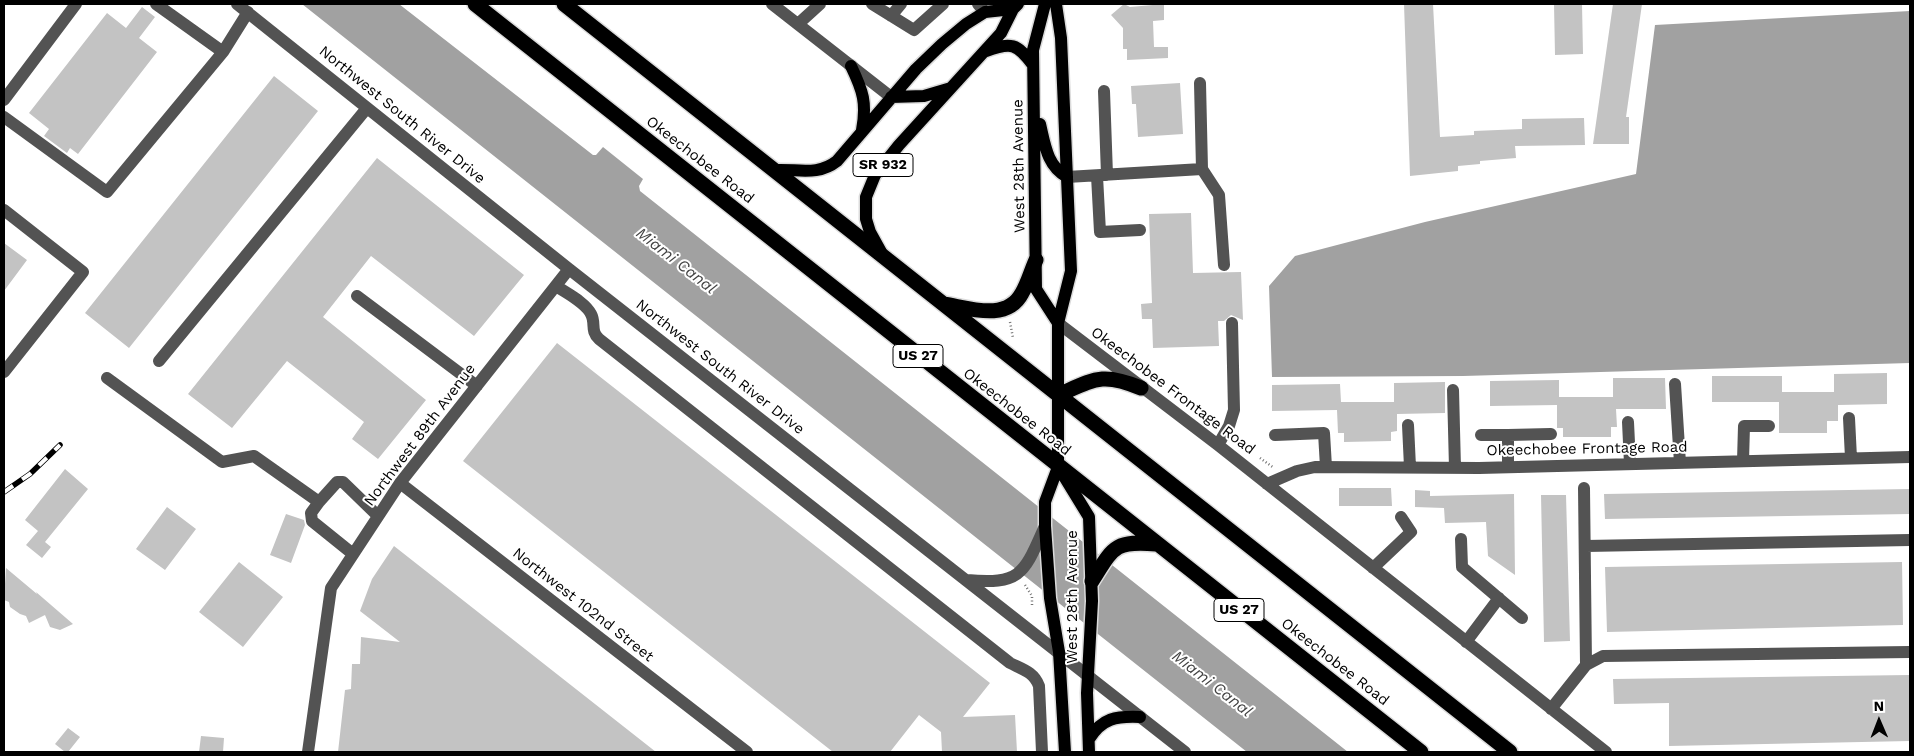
<!DOCTYPE html>
<html>
<head>
<meta charset="utf-8">
<style>
  body { margin:0 }
  #map { position:relative; width:1914px; height:756px; overflow:hidden; background:#fff; font-family:"Work Sans",sans-serif }
  canvas { display:block }
  .frame { position:absolute; inset:0; border:5px solid #000; pointer-events:none }
  .north { position:absolute; left:1854px; top:696px; width:50px; height:50px; -webkit-text-stroke:4px #fff; paint-order:stroke; rotate:359deg; font-size:14px; font-weight:700; line-height:20px; text-align:center; color:#000 }
  .north::after { content:''; display:block; margin:auto; width:18px; height:22px; background:#000; clip-path:polygon(50% 0,100% 100%,50% 72%,0 100%) }
</style>
</head>
<body>
<div id="map">
<canvas width="1914" height="756"></canvas>
<div class="frame"></div>
<div class="north">N</div>
</div>
<script>
const g = document.querySelector('canvas').getContext('2d');
g.lineJoin = 'round';
function fillPath(path, color) { g.fillStyle = color; g.fill(path, 'evenodd'); }
function stroke(path, color, width, dash) { g.strokeStyle = color; g.lineWidth = width; g.lineCap = dash ? 'butt' : 'round'; g.setLineDash(dash || []); g.stroke(path); }
function label(font, color, halo, rows, align = 'center') {
  g.font = font + ' "Work Sans",sans-serif'; g.lineWidth = 4; g.setLineDash([]); g.textBaseline = 'middle'; g.strokeStyle = halo; g.fillStyle = color; for (const [text, x, y, turn = 0] of rows) {
    g.save(); g.translate(x, y); g.rotate((+turn || 0) * Math.PI / 180); g.textAlign = isNaN(turn) ? turn : align; if (halo) g.strokeText(text, 0, 0); g.fillText(text, 0, 0); g.restore();
  }
}
const water = new Path2D(`
  M302,4H399L593,155H596L603,147L643,179L639,186L640,191L1348,752H1247Z
  M1910,11V363L1463,376L1272,377L1269,286L1295,256L1425,222L1636,174L1655,25Z`);
const building = new Path2D(`
  M1124,4L1130,7L1164,4V20L1153,21L1154,47H1168V58L1127,60V49H1123V28L1111,15Z
  M1404,4H1433L1440,137L1474,135V131L1522,129V119L1584,118L1585,145L1515,146L1516,158L1480,161V164L1458,166V171L1410,176Z
  M1554,4H1582L1583,54L1555,55Z
  M1613,4H1642L1626,117H1629V144H1593Z
  M142,7L155,17L139,38L157,52L78,154L70,148L67,153L44,136L49,129L29,113L107,13L126,28Z
  M274,76L318,111L129,348L85,313Z
  M1180,83L1183,134L1138,137L1136,104H1132L1131,86Z
  M377,158L524,275L474,336L371,256L323,317L426,400L378,459L352,439L364,422L287,361L232,428L188,394Z
  M1191,213L1193,273L1241,272L1243,320L1231,315L1224,321H1218L1219,346L1153,348L1152,319H1142L1141,304L1152,303L1149,214Z
  M4,243L27,260L4,291Z
  M557,343L990,683L963,717L1015,715L1017,752H942L941,732L919,715L890,752H833L463,461Z
  M1887,373V404L1838,405V421H1827V433H1779V402H1712V376H1782V392H1834V374Z
  M1613,378H1665L1666,409H1616L1617,427H1611V437H1563V428H1557V405L1490,406V381L1559,380V397H1613Z
  M1445,382V413L1397,414V431L1391,432V441L1344,442V433H1338L1337,410L1272,411V385L1340,384L1341,402H1394V383Z
  M65,469L88,489L45,542L51,547L42,558L26,545L38,531L25,520Z
  M1339,488H1391L1392,506H1339Z
  M1910,489V514L1605,519L1604,494Z
  M1415,490L1430,491V496L1514,494L1515,575L1488,556L1486,522L1445,523L1444,508L1415,507Z
  M1541,495H1566L1570,641L1544,642Z
  M167,507L196,529L165,570L136,549Z
  M286,514L304,520L305,525L291,563L270,555Z
  M394,546L656,752H338L345,690L351,689L352,664H360L361,637L400,642L360,611L372,579Z
  M239,562L283,597L243,647L199,612Z
  M1902,562L1903,625L1607,632L1605,567Z
  M6,568L37,594L36,592L73,624L60,630L50,627L45,615L29,623L26,616L20,614L10,607L9,602L4,600Z
  M1910,675V741L1669,746V703L1614,704L1613,679Z
  M68,728L80,737L68,752H65L55,744Z
  M201,736L224,738L223,752H199Z`);
const path = new Path2D(`
  M1010,322L1013,338
  M1260,458L1274,468
  M1025,585L1032,596V606`);
const minor = new Path2D(`
  M156,4L223,52
  M237,4L569,269L1185,752
  M772,4L891,97
  M872,4L914,30L943,4
  M978,4L985,12
  M891,16L901,4
  M798,24L820,4
  M1104,91L1107,175
  M4,100L76,4
  M4,117L107,192L223,52L248,12
  M1202,169L1219,195L1224,265
  M1097,176L1100,232L1140,230
  M1067,177L1202,169L1200,83
  M4,210L83,272L4,372
  M556,286C566,293 585,302 591,314C596,323 590,331 599,339L1010,663C1022,669 1034,672 1039,686L1042,752
  M357,296L477,386
  M1058,323L1218,445L1606,752
  M159,361L367,108
  M107,378L222,462L254,456L319,502L337,482H343L378,516
  M1675,384L1680,463
  M1453,390L1455,468
  M1849,418L1851,458
  M1628,422L1630,464
  M1408,425L1410,467
  M1275,435L1324,433L1326,467
  M1481,435H1508
  M1218,445L1229,426L1234,410L1232,323
  M1743,461L1744,426H1769
  M1508,467V435L1551,434
  M400,483L747,752
  M1267,484L1297,471L1315,467L1479,468L1910,457
  M319,502L311,513L312,521L353,554
  M1461,539L1462,567L1522,618
  M1586,546L1910,540
  M1373,568L1411,532L1401,517
  M967,580C1022,585 1024,573 1045,526
  M1466,642L1499,598
  M1586,665L1603,656L1910,652
  M1551,709L1586,665L1584,488
  M308,752L331,588L400,483L569,269`);
const major = new Path2D(`
  M1045,4L1033,50L1036,289L1058,323
  M1056,4L1061,38L1071,271L1058,323V467L1045,502V526L1050,598L1059,652L1065,752
  M986,51C1011,42 1017,43 1033,65
  M851,66C863,91 867,103 862,130
  M891,97L924,96L951,88
  M1040,124C1045,145 1047,166 1067,177
  M776,170C799,169 818,176 837,161L916,69L942,44L966,24L985,12L1013,9
  M881,252L870,232L866,219V197L875,175L899,145L1001,33L1013,9L1018,4
  M1059,468L1089,517L1092,601L1087,693L1089,752
  M1089,739C1102,718 1116,716 1140,717`);
const highway = new Path2D(`
  M475,4L1421,752
  M564,4L1510,752
  M944,304C969,308 1007,322 1022,293C1028,283 1031,271 1036,260
  M1058,395C1095,379 1102,372 1141,388
  M1092,581C1113,548 1114,540 1156,544`);
const rail = new Path2D(`
  M4,492L30,474L60,445`);
const shields = [
  [883,165,60],
  [918,356,50],
  [1239,610,50]
];
const shieldNames = [
  ["SR 932",883,165],
  ["US 27",918,356],
  ["US 27",1239,610]
];
const streetNames = [
  ["Northwest South River Drive",402,115,39],
  ["Okeechobee Road",700,160,38],
  ["West 28th Avenue",1019,166,-91],
  ["Northwest South River Drive",720,367,38],
  ["Okeechobee Frontage Road",1173,391,37],
  ["Okeechobee Road",1017,412,38],
  ["Northwest 89th Avenue",420,435,-53],
  ["Okeechobee Frontage Road",1587,449,-1],
  ["West 28th Avenue",1073,597,-90],
  ["Northwest 102nd Street",583,605,38],
  ["Okeechobee Road",1335,662,38]
];
const waterNames = [
  ["Miami Canal",676,261,38],
  ["Miami Canal",1212,684,38]
];
fillPath(water, '#a1a1a1');
fillPath(building, '#c3c3c3');
stroke(major, '#dbdbdb', 15);
stroke(highway, '#dbdbdb', 18);
stroke(path, '#757575', 2.5, [1, 2.5]);
stroke(minor, '#535353', 12);
stroke(major, '#000', 12);
stroke(highway, '#000', 15);
stroke(rail, '#000', 5.5);
stroke(rail, '#fff', 4, [11]);
for (const [x, y, w] of shields) { const box = new Path2D(); box.roundRect(x - w / 2, y - 11.5, w, 23, 4); g.fillStyle = '#fff'; g.fill(box); stroke(box, '#000', 1); }
label('bold 14px', '#000', null, shieldNames);
label('15px', '#000', '#fff', streetNames);
label('italic 16px', '#424242', '#fff', waterNames);
</script>
</body>
</html>
